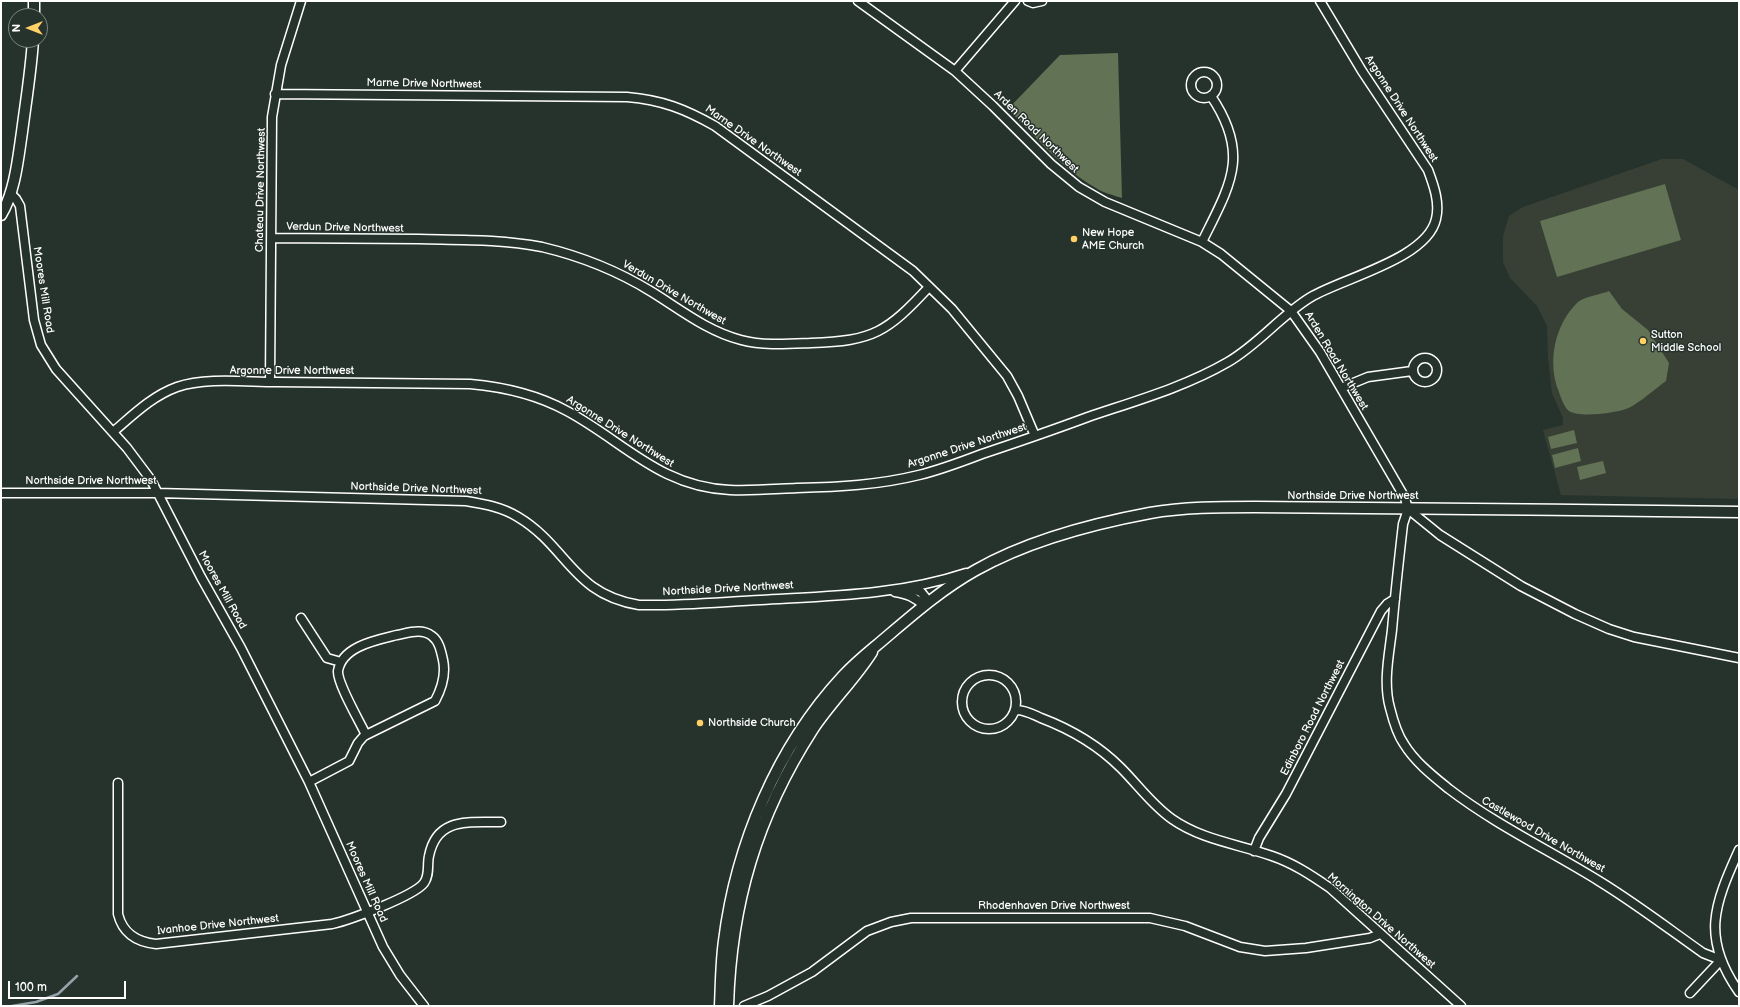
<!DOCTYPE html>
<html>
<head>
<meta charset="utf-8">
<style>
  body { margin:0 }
  #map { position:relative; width:1740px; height:1007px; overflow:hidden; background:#26332d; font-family:"Balsamiq Sans",sans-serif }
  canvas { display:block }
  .frame { position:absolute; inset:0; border:2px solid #fff; pointer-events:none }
  .north { position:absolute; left:8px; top:8px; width:40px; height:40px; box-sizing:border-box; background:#26332d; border:1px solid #7d8581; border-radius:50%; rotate:270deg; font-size:11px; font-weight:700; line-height:16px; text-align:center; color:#fff }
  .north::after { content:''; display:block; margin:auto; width:14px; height:18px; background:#ffd166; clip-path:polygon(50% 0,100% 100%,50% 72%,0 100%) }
  .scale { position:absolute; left:8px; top:981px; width:118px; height:18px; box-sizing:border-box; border:2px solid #fff; border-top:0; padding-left:5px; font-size:12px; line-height:14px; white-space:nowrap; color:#fff; -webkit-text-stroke:3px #26332d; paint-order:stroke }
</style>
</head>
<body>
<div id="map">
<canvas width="1740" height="1007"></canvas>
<div class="frame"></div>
<div class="north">N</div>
<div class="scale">100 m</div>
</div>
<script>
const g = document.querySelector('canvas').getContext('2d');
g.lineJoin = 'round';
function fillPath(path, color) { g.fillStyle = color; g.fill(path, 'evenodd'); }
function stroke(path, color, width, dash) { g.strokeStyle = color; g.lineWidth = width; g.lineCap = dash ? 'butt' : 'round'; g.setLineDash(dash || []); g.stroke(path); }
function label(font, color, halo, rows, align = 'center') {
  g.font = font + ' "Balsamiq Sans",sans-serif'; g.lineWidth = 3; g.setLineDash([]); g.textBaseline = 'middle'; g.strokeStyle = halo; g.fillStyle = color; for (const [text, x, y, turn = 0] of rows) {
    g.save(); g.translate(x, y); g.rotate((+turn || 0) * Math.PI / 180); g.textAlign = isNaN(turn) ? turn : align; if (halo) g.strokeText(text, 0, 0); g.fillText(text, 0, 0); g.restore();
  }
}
const built = new Path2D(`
  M1662,159H1683L1739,190V499L1561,495L1543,430L1563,425V418L1552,393L1548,357L1547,326L1537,306L1510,278L1503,262V236L1509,216L1523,207Z`);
const green = new Path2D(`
  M1118,53L1122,198C1113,195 1103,193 1096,188C1062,169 1035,136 1008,109L1060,55Z
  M1665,184L1681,240L1557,277L1540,221Z
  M1609,291L1622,309L1648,330L1669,363L1666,381C1656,388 1636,406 1626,409C1614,413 1580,418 1569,411C1564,407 1561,398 1559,392C1547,363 1554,325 1578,302C1584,297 1602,294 1609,291Z
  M1574,430L1577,443L1551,449L1548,437Z
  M1578,448L1581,461L1555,468L1552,455Z
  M1603,461L1606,473L1580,480L1577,467Z`);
const stream = new Path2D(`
  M12,1006L36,1002L58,994L77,976`);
const minor = new Path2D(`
  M858,1L955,71L993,106L1051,164L1079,187L1105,202L1202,242L1221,254L1291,311L1320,352L1405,498L1408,509L1440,535L1521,586L1575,614L1609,629L1634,637L1739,658
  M1028,1L1033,3L1042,1
  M955,71L1015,1
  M1191 85a13 13 0 1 1 26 0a13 13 0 1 1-26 0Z
  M275,94L627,97C662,100 685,109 715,126L913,271L952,309L1007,376L1018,396L1035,436
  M10,193L16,199L20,206L34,320L41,345L56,369L127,448L151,480L201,577L241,648L309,782L383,947L400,975L424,1006
  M271,238C320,238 370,239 419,239C460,240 501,239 542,247C580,256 618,271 652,292C681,310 707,331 741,340C764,346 788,344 811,343C874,341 887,332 929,287
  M1202,242C1230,185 1251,155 1211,96
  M1413 370a12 12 0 1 1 24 0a12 12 0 1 1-24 0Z
  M270,382L272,117L281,65L301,1
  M1341,388L1368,377L1412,371
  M113,432C133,415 152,396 177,387C206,377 246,382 276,382C341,383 406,383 470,384C504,387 536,394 567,411C623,441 660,487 730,490C752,491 775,489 797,488C838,487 879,485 919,475C940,470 961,462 982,454C1018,442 1053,430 1088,417C1135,401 1185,387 1228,362C1259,344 1281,315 1311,297C1343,278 1427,259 1436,219C1440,203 1434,186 1428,170L1362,71L1320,1
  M1,493H157L466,501C484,504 502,507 518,517C568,547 572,594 639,605C680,606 721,602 761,600C830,596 900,595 966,573
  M1408,509L1403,524C1399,559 1395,595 1392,630C1389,655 1383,683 1390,708C1393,720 1397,734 1404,744C1415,762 1433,776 1449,789C1496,825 1549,850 1599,881C1635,903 1669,929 1703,953L1721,960L1690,993
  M909,588L921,592L929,602
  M895,592C907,594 915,597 924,606
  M301,618L327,658L341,662
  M962 702a27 27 0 1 1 54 0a27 27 0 1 1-54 0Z
  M1015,710C1024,709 1034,715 1041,718C1070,729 1099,746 1121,768C1138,785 1152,805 1172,819C1202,840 1238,844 1272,856C1293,863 1311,875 1330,888L1461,1006
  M309,782L349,761L358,743L364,736L435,701C442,688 446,674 443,660C441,651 439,641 432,636C422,628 408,633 397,635C377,640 342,646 338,671C337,683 360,722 366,735
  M118,783V914C123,934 137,942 156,944L332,924C350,920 414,896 424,883C430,875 427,864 429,856C437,816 470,823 501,822
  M1739,850C1714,905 1701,938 1739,992
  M1254,851L1259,838L1286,794L1381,611L1387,604L1395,599
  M744,1006L768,996L812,972L867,931L891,922L911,918H1150L1185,926L1240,947L1265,951L1306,948L1370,938L1380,934`);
const major = new Path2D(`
  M34,1V16
  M1,215C15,192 18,159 22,132C26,101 31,71 33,40
  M720,1006C721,984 721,962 724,941C736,845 777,747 843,676C854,664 865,655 877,645C909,618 940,590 976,570C1029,540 1091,524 1150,513C1184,507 1219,507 1254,507C1291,507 1328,508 1366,508C1490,509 1615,510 1739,512
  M728,1006C731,903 757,816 813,729C831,702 855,679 872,652`);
const markers = [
  [1074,239,4,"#ffd166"],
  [1643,341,4,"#ffd166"],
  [700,723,4,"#ffd166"]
];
const streetNames = [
  ["Marne Drive Northwest",424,84,1],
  ["Argonne Drive Northwest",1401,109,57],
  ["Arden Road Northwest",1036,132,44],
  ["Marne Drive Northwest",753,141,35],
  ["Chateau Drive Northwest",261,190,-89],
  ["Verdun Drive Northwest",345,228,1],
  ["Moores Mill Road",43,290,81],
  ["Verdun Drive Northwest",674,293,30],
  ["Arden Road Northwest",1336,361,59],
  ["Argonne Drive Northwest",292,371],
  ["Argonne Drive Northwest",620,432,32],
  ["Argonne Drive Northwest",967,446,-18],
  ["Northside Drive Northwest",91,481],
  ["Northside Drive Northwest",416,489,2],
  ["Northside Drive Northwest",1353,496],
  ["Northside Drive Northwest",728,589,-3],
  ["Moores Mill Road",222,590,61],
  ["Edinboro Road Northwest",1313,718,-63],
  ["Castlewood Drive Northwest",1543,835,30],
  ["Moores Mill Road",366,882,66],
  ["Rhodenhaven Drive Northwest",1054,906],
  ["Mornington Drive Northwest",1381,921,41],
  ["Ivanhoe Drive Northwest",218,925,-6]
];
const poiNames = [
  ["New Hope",1082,233],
  ["AME Church",1082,246],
  ["Sutton",1651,335],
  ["Middle School",1651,348],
  ["Northside Church",708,723]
];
fillPath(built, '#384036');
fillPath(green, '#627254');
stroke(stream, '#94a3aa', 2.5);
stroke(minor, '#fff', 11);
stroke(major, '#fff', 13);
stroke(minor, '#26332d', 8);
stroke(major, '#26332d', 10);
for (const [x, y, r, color] of markers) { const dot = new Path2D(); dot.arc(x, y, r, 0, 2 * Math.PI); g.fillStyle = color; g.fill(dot); stroke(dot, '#26332d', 1.5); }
label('11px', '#fff', '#26332d', streetNames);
label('11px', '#fff', '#26332d', poiNames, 'left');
</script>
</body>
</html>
